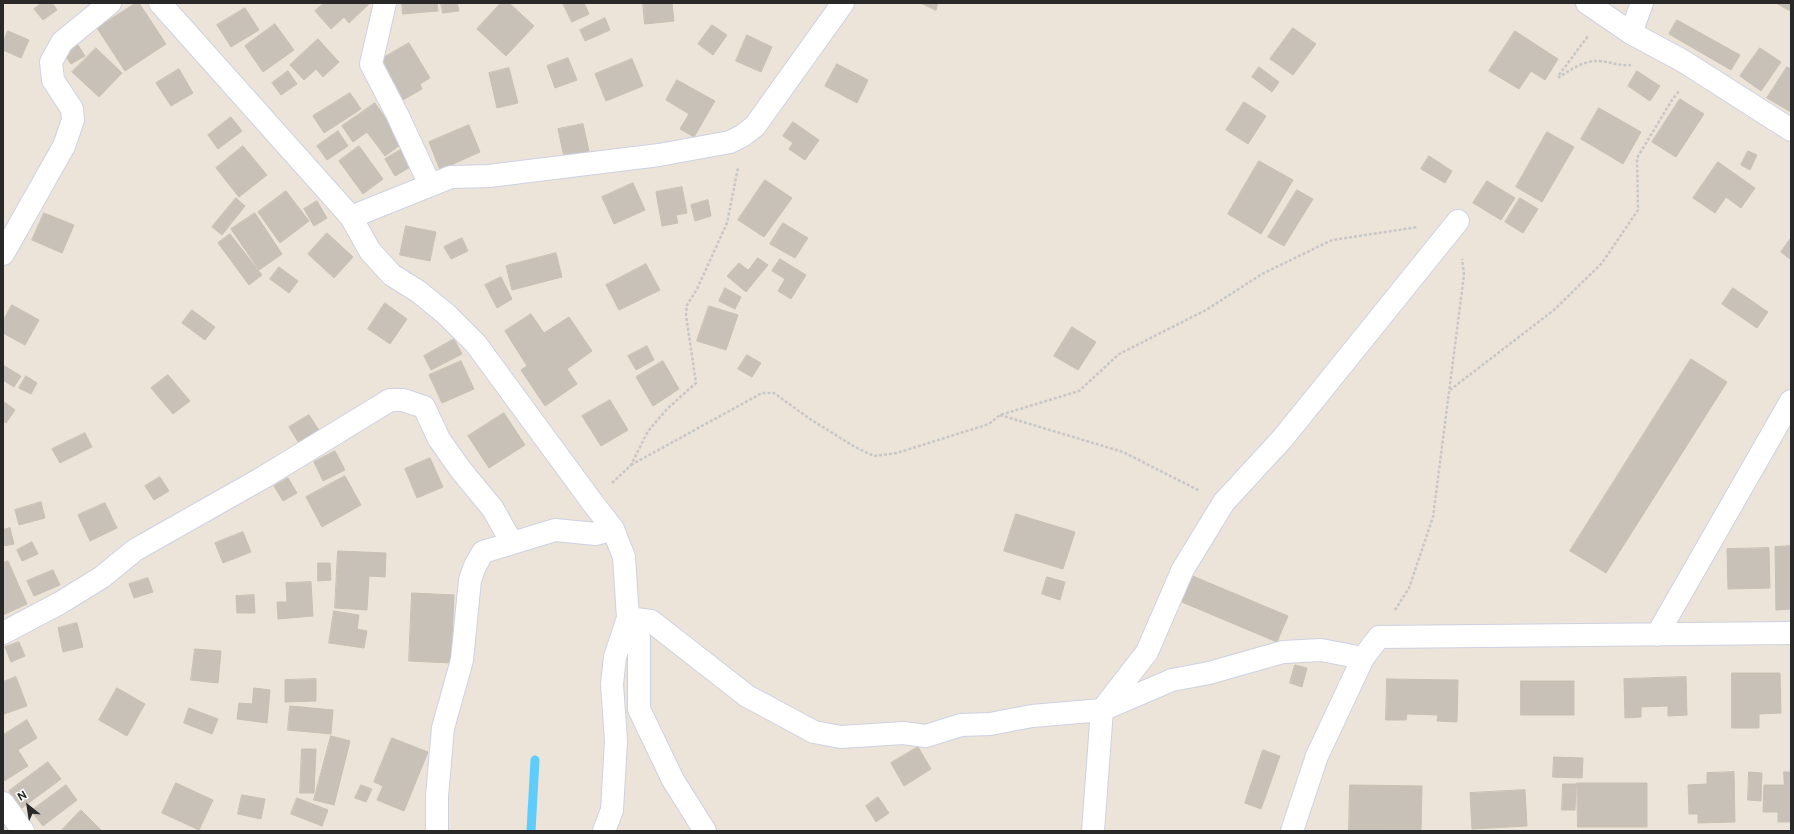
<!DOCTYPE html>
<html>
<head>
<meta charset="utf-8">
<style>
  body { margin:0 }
  #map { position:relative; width:1794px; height:834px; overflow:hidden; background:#ece4d8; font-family:"Public Sans",sans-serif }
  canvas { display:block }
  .frame { position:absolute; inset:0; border:4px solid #282828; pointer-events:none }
  .north { position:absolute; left:8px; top:786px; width:40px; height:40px; -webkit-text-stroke:3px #fff; paint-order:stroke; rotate:330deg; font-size:11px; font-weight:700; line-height:16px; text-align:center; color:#282828 }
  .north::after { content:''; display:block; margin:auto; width:14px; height:18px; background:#282828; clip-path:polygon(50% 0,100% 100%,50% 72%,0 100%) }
</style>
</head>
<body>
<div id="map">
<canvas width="1794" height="834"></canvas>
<div class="frame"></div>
<div class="north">N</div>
</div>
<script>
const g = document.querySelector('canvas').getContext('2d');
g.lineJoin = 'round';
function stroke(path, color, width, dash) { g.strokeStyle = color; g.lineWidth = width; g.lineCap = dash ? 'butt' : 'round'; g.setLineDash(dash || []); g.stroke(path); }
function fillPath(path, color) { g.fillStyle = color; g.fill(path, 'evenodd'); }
const stream = new Path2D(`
  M531,831L535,760`);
const building = new Path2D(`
  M42,3H52L57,10L43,20L34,9Z
  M136,3H139L166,44L125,71L97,28Z
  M324,3H370L349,23L344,17L331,29L315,11Z
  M402,3H437L438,11L403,14Z
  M441,3H457L459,11L443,13Z
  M501,3H509L534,26L506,56L477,29Z
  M563,3H584L589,14L572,22Z
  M643,3H672L674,21L645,24Z
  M921,3H938L936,10Z
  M1776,3H1791V11Z
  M245,8L259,30L231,47L217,25Z
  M605,18L610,30L585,41L580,30Z
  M1677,20L1740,55L1731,70L1669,34Z
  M275,24L294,50L263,72L245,46Z
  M712,25L727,35L713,55L698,44Z
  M1293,28L1316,44L1293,75L1270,59Z
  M8,31L29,40L21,58L3,50V42Z
  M1515,31L1558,59L1545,80L1531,71L1519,89L1489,71Z
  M747,35L772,47L761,72L736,61Z
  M74,39L85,56L71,64L60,48Z
  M318,39L339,62L323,77L316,69L304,80L290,65Z
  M409,43L430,78L420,84L422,89L401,101L378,61Z
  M96,48L122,73L99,97L72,72Z
  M1760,48L1781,62L1761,91L1740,76Z
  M568,58L577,80L555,88L547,66Z
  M632,59L643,86L606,101L595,74Z
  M837,64L868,80L857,103L825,86Z
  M1259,67L1279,82L1272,92L1252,77Z
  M1787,67L1791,69V112L1767,98Z
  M509,68L518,103L497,108L489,73Z
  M179,69L193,93L171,106L156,83Z
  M288,71L297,84L281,95L272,83Z
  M1637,71L1660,86L1650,101L1628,86Z
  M677,80L715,101L694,137L680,129L689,114L666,100Z
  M350,93L361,109L324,133L313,116Z
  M1680,99L1704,114L1676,157L1652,142Z
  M1244,102L1266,116L1248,144L1226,130Z
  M375,103L403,143L385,156L367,132L353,142L342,126Z
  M1599,108L1641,132L1623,164L1581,139Z
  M231,117L242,131L218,149L208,135Z
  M793,122L819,140L805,160L789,149L793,143L783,136Z
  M583,124L589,151L564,157L558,129Z
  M469,125L480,152L440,170L429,142Z
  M338,131L348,146L327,160L317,146Z
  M1547,132L1574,147L1542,202L1516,187Z
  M243,146L267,175L239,197L216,168Z
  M359,146L383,179L363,194L339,161Z
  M402,149L412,166L395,176L385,159Z
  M1748,151L1757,155L1750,170L1741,165Z
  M1429,156L1452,171L1445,183L1421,169Z
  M1259,161L1293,180L1261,234L1228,214Z
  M1718,162L1755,188L1741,208L1726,197L1715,213L1693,198Z
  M765,180L792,198L764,237L738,220Z
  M1487,181L1515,198L1501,220L1473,203Z
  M633,183L645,210L614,224L602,197Z
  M682,187L687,213L676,215L678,223L662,226L656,192Z
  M1297,190L1313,199L1284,246L1268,237Z
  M286,191L309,221L280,243L258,212Z
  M236,198L245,206L222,235L212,227Z
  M1520,198L1538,209L1523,233L1505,222Z
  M708,200L711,216L695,221L691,205Z
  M317,201L327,218L314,226L304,209Z
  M44,213L74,225L62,253L32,240Z
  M255,213L282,254L259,270L231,229Z
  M783,223L808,238L795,258L770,244Z
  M406,226L436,232L430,261L400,255Z
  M327,233L353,257L334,278L308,254Z
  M230,234L262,275L249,285L218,243Z
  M462,238L468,251L451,259L444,247Z
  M1791,238V260L1781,252Z
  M556,253L562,277L512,290L506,266Z
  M758,258L768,265L746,292L727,276L739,263L748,270Z
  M780,259L806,275L791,299L778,291L785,279L772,271Z
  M646,264L660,290L619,310L606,285Z
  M279,267L298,281L289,293L270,279Z
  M501,277L512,299L497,308L485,285Z
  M725,288L741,297L735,309L719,301Z
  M1733,288L1768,312L1757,328L1722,304Z
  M385,303L407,319L390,344L368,329Z
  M12,305L39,320L25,345L3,333V321Z
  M709,306L738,315L726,350L697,341Z
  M192,310L215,327L205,340L182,323Z
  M531,314L544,333L569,317L592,351L567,369L577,384L545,406L521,370L527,366L505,331Z
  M1072,327L1096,342L1078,370L1054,356Z
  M454,339L462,354L431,370L424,356Z
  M647,346L654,360L636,370L628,356Z
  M747,355L761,363L752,377L738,369Z
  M1691,359L1727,382L1606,573L1570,551Z
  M461,361L474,389L442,403L429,375Z
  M663,361L679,389L653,406L636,377Z
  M3,365L21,376L14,387L3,380Z
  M168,375L190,401L173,414L151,388Z
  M26,376L37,383L31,394L19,388Z
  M610,400L628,430L601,446L582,416Z
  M3,401L15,410L6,423L3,421Z
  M504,413L525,445L489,468L468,436Z
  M309,415L320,432L300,445L289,427Z
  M85,433L92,447L60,463L52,449Z
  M335,451L345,470L323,481L314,462Z
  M430,458L443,487L417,498L405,469Z
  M345,476L361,505L322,527L306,497Z
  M160,477L169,491L154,500L145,486Z
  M288,478L297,493L283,501L274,486Z
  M41,502L45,518L19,525L15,510Z
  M105,503L117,528L90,541L78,515Z
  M1016,514L1075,532L1063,569L1004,551Z
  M10,528L14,544L3,546V530Z
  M243,532L251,552L223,563L215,543Z
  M32,542L38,554L22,561L17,550Z
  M1791,546V609L1776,610L1775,547Z
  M1769,548L1770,588L1728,589L1727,549Z
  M338,551L386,553L385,577L369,576L367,610L335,608Z
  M8,561L27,604L3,615V563Z
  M318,563H330L331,580L318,581Z
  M53,570L60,585L34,596L27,581Z
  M1188,574L1288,616L1277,642L1177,600Z
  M1047,577L1065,582L1060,600L1042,594Z
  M148,578L153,592L134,598L129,584Z
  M311,582L313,616L278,619L277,602H287L286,583Z
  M412,593L454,595L451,663L409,661Z
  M254,595L255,613H237L236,596Z
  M334,611L359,615L357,629L367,631L364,648L329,643Z
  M77,623L83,647L63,652L58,628Z
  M19,642L25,656L11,662L5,647Z
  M195,649L221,651L218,683L191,680Z
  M1295,665L1307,668L1302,687L1290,683Z
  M1732,673H1780L1781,713L1759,714V728H1732Z
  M16,677L27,706L4,714L3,682Z
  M1686,677L1687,715L1668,716V706L1641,707V717L1625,718L1624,679Z
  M316,679V701L285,702V680Z
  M1387,679L1458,680L1457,722L1437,721L1438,715L1407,714L1406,720H1386Z
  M1521,681H1574V715H1521Z
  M117,688L145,704L127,736L99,720Z
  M254,688L270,690L267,723L237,719L239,703L252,704Z
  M290,706L333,710L331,734L288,730Z
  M189,708L218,719L212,734L184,723Z
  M27,720L37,738L18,750L28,766L4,781L3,735Z
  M331,736L350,741L334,805L314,800Z
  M392,738L428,752L404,811L377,800L383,786L374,782Z
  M918,747L931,769L904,786L891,763Z
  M302,749H316L314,793H300Z
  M1263,750L1280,756L1261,809L1245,803Z
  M1554,757L1583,758L1582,778L1553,777Z
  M48,762L61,779L22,808L9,791Z
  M1734,772L1735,822L1698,823V814H1689L1688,785L1707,784V773Z
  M1749,772L1762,773L1761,801L1748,800Z
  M1784,772H1791V822H1778V812H1763L1764,785H1784Z
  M176,783L213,800L199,830L162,813Z
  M1577,783H1647V827H1578Z
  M1563,784H1576L1575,810H1562Z
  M66,785L77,800L43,826L31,811Z
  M361,785L372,789L366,802L355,798Z
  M1350,785L1422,786L1421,831L1349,830Z
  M1525,790L1527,826L1472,829L1470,793Z
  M242,795L265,799L261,819L238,814Z
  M878,797L889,813L876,822L866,806Z
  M297,798L328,810L322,826L291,814Z
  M81,810L101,830L61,831Z`);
const path = new Path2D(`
  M1559,75L1588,36
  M1558,78C1570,70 1584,60 1599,61C1611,62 1619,66 1631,65
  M1450,390L1554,310L1602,263L1638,210L1637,158L1672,100L1679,91
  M1000,415L1123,452L1200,491
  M631,465L762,393H774L810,419L855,447L874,456L897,453L989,424L1000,415L1079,391L1119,354L1206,310L1262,274L1332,240L1418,227
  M612,483L631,465L648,431L668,408L696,383L686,315L687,305L697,289L727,223L738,168
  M1395,610L1409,588L1433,517L1464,275L1462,259`);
const street = new Path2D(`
  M160,3L351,217L370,251L392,275L419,292L446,314L476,344L592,502L613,529L624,557L628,618L639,638V709L673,780L705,831
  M385,3L371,64L397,114L430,185
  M1587,3L1631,33L1683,61L1791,130
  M1631,33L1642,3
  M351,217L451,177L489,176L659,155L730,142L742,136L755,126L843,3
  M3,254L64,146L73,120L72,109L53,80L51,62L62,42L110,3
  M3,633L60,603L102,577L135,550L264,477L390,400H403L424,407L439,439L460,469L493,509L512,543
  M1657,635L1791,401
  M3,803L23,831
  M437,831V796L443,728L462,660L470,580L475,566L483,552L555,530L596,534L613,529
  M604,831L612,810L616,741L612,684L615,657L628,618L651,621L747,696L814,732L841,737L903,733L926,736L961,725L990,724L1032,716L1102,710L1172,680L1209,673L1283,652L1321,650L1363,658
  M1093,831L1102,710L1147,652L1183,569L1224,502L1283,438L1458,221
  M1292,831L1317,756L1363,658L1379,637L1791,633`);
stroke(stream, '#5fcdfb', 9);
fillPath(building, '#c7c1b8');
stroke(building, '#c8c0b2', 1);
stroke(street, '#cdd1e3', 24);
stroke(path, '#c7c7c7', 2.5, [3, 2]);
stroke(street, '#fff', 22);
</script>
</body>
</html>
